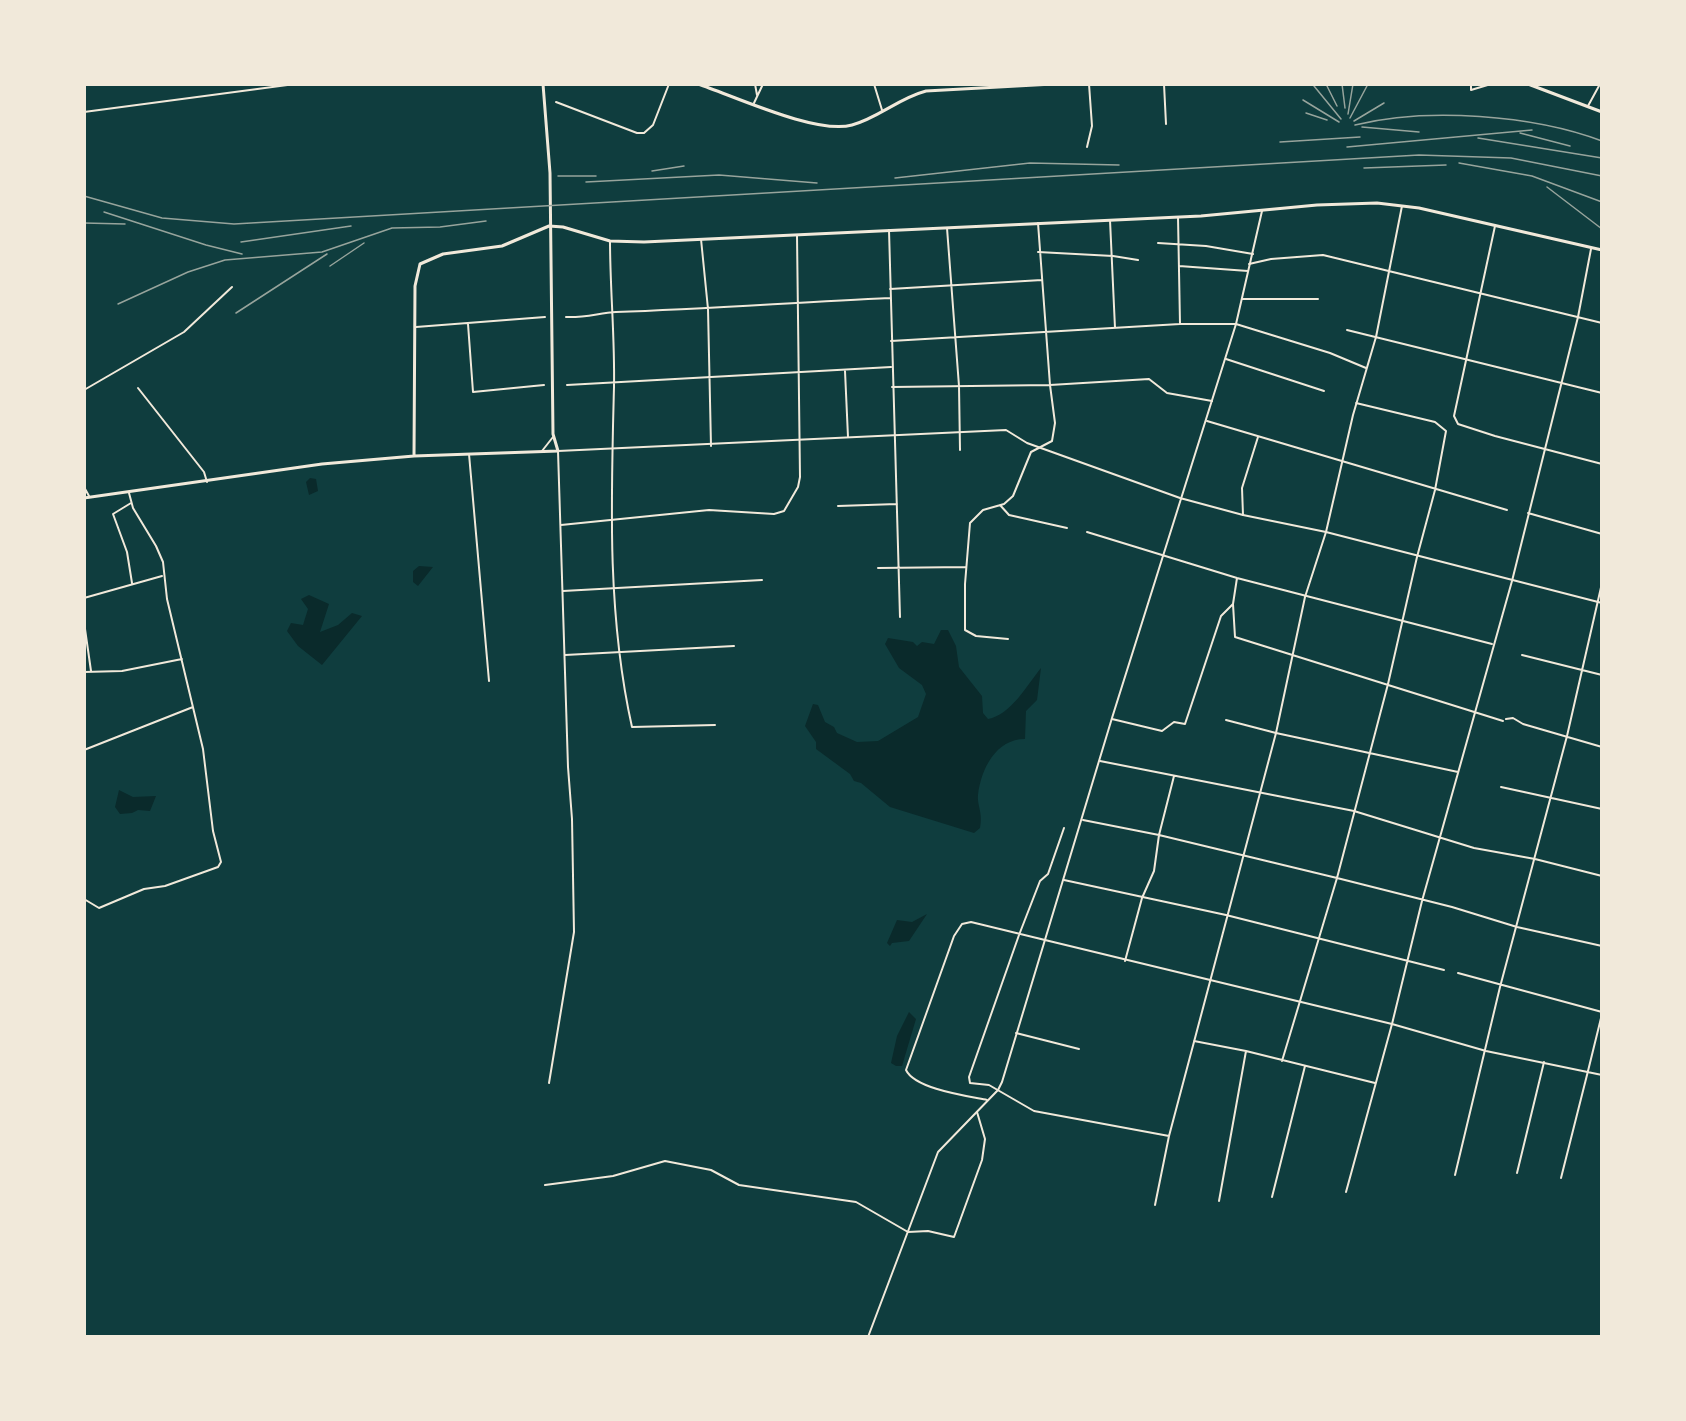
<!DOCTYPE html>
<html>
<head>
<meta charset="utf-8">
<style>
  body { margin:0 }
  #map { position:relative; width:1686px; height:1421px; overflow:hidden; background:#0f3d3e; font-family:Barlow,sans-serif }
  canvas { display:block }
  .frame { position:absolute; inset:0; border:86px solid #f1e9da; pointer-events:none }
</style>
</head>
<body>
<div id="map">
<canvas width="1686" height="1421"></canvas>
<div class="frame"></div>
</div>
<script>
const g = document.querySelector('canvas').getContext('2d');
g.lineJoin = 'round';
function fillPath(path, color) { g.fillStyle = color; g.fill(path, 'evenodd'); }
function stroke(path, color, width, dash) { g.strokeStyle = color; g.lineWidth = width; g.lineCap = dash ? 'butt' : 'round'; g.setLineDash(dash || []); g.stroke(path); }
const water = new Path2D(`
  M310,478L316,479L318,491L309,495L306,482Z
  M419,566L433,567L418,586L413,582V571Z
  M309,595L329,604L320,632L338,625L352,613L362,616L322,665L298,646L287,631L291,623L303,625L308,609L301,599Z
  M941,630H948L956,646L959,667L982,696L983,713L988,719C1011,715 1027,685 1041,668L1037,700L1026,711L1025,739C996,739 981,769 978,795C977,806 983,812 980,828L974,833L890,807L861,783L854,781L850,774L816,749V742L805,726L813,704L818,705L825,722L834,727L837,733L857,742L878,741L918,717L926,694L922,685L899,668L885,644L888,638L913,642L917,646L922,642L934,644Z
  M119,790L133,797L156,796L150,811L138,810L132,813L120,814L115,807Z
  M927,914L909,941L892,943L890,946L887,943L897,920L912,922Z
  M909,1012L916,1019L902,1066H896L891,1063L897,1036Z`);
const minor = new Path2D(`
  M755,84L757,95
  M1471,84V90L1491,84
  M556,102L637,133H644L653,125L669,84
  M754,103L763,84
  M1588,106L1600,84
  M1087,147L1092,126L1089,84
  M1178,217L1180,324
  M1110,220L1115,328
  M1495,226L1454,416L1458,424L1495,436L1602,464
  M947,228L959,386L960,450
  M889,230L900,617
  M701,239L708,309L711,446
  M610,241C610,289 615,338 614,387C611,501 607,615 632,727L715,725
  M1158,243L1206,246L1253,254
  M1038,252L1113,256L1138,260
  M1249,264L1271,259L1323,255L1602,323
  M1179,266L1248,271
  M890,289L1042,280
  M1242,299H1318
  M566,317C585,318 599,313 616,312C707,309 799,302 890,298
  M468,324L473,392L544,385
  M416,327L545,317
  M1347,330L1602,393
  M891,341L1180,324H1236L1330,353L1366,368
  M1226,359L1324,391
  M845,371L848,437
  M567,385L891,367
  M892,387L1050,385L1149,379L1167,393L1212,401
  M138,388L204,472L207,482
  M84,390L184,332L232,287
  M1207,421L1507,510
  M542,451L553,437
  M469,454L489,681
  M84,487L89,496
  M131,503L113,514L127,552L132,583
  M1000,505L1009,515L1067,528
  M838,506L897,504
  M1528,513L1602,534
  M1243,515L1242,488L1258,437
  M561,525L709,510L774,514L784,511L798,487L800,477L797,236
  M1087,532L1237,578L1492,644
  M878,568L966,567
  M563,591L762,580
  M84,598L162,576
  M1233,604L1235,637L1503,721
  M84,622L91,671
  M1008,639L976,636L965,630V584L970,523L983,510L1004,504L1013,496L1031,452L1052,441L1055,423L1050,385L1038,223
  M565,655L734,646
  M1522,655L1602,675
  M84,672L122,671L182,659
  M1112,719L1162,731L1174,722L1185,724L1221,616L1233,604L1237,578
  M1506,719L1513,718L1523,724L1602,747
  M1226,720L1276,733L1458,772
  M84,750L193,707
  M1100,761L1354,811L1474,848L1535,859L1602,876
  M1501,787L1602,809
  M1083,820L1159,835L1337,878L1452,907L1517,927L1602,946
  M1064,828L1048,874L1040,881L1019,935L969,1077L970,1083L989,1085L1034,1111L1169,1136
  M1064,880L1226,915L1444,970
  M84,899L99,908L144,889L165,886L218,867L221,862L213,831L203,749L167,599L163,562L156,546L133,508L129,493
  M1125,961L1142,898L1154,871L1159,835L1174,776
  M1458,973L1602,1012
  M1016,1033L1079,1049
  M1194,1041L1246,1051L1375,1083
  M1282,1061L1337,878L1388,684L1417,557L1435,490L1446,431L1435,422L1356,403
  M549,1083L574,932L572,819L568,767L558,451
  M987,1100C967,1096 915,1089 906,1070L954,936L962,924L971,922L1045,940
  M1517,1173L1544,1062
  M1455,1175L1500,987L1567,736L1602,583
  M1561,1178L1588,1071
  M545,1185L613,1176L665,1161L711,1170L739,1185L856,1202L908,1232L928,1231L954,1237L982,1160L985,1139L977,1112
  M1346,1192L1392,1024L1422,901L1512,581L1578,317L1591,249
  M1272,1197L1305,1066
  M1219,1201L1246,1051
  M1155,1205L1169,1136L1276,733L1305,597L1326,532L1353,415L1376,337L1402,206`);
const tertiary = new Path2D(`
  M874,84L882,110
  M1164,84L1166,124
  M84,112L295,84
  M558,451L1006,430L1027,443L1180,498L1243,515L1326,532L1602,603
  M1045,940L1392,1024L1486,1051L1602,1075
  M1588,1071L1602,1014
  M868,1337L938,1152L998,1090L1002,1082L1112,718L1236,324L1262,211`);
const secondary = new Path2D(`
  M698,84C734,96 817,135 852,125C878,118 899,98 926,91L1053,84
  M1528,84L1602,112
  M414,456L415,286L420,264L443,254L502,246L549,226L563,227L610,241L644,242L1201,216L1317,205L1377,203L1419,208L1602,250
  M84,498L322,464L414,456L558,451L553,434L550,173L543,84`);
const rail = new Path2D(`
  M1326,84L1337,106
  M1342,84L1345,108
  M1314,86L1341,119
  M1303,100L1339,122
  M1306,113L1327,120
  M1348,114L1353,84
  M1350,118L1368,84
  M1354,121L1384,103
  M1355,125C1427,107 1533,115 1602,141
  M1362,127L1419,132
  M1520,133L1570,146
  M1478,138L1602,158
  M1280,142L1360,137
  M1347,147L1532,130
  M1459,163L1532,176L1602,202
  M1364,168L1446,165
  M652,171L684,166
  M558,176H596
  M895,178L1030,163L1119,165
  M586,182L719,175L817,183
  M1547,187L1602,229
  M84,196L162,218L234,224L1419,155L1511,158L1602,176
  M104,212L206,245L242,254
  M84,223L125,224
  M241,242L351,226
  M330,266L364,243
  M118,304L188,272L225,260L322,252L392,228L440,227L486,221
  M236,313L327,254`);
fillPath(water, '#0a2a2b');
stroke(minor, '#f1e9da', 2);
stroke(tertiary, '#f1e9da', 2);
stroke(secondary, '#f1e9da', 3);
stroke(rail, '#97a49c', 1.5);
</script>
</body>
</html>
